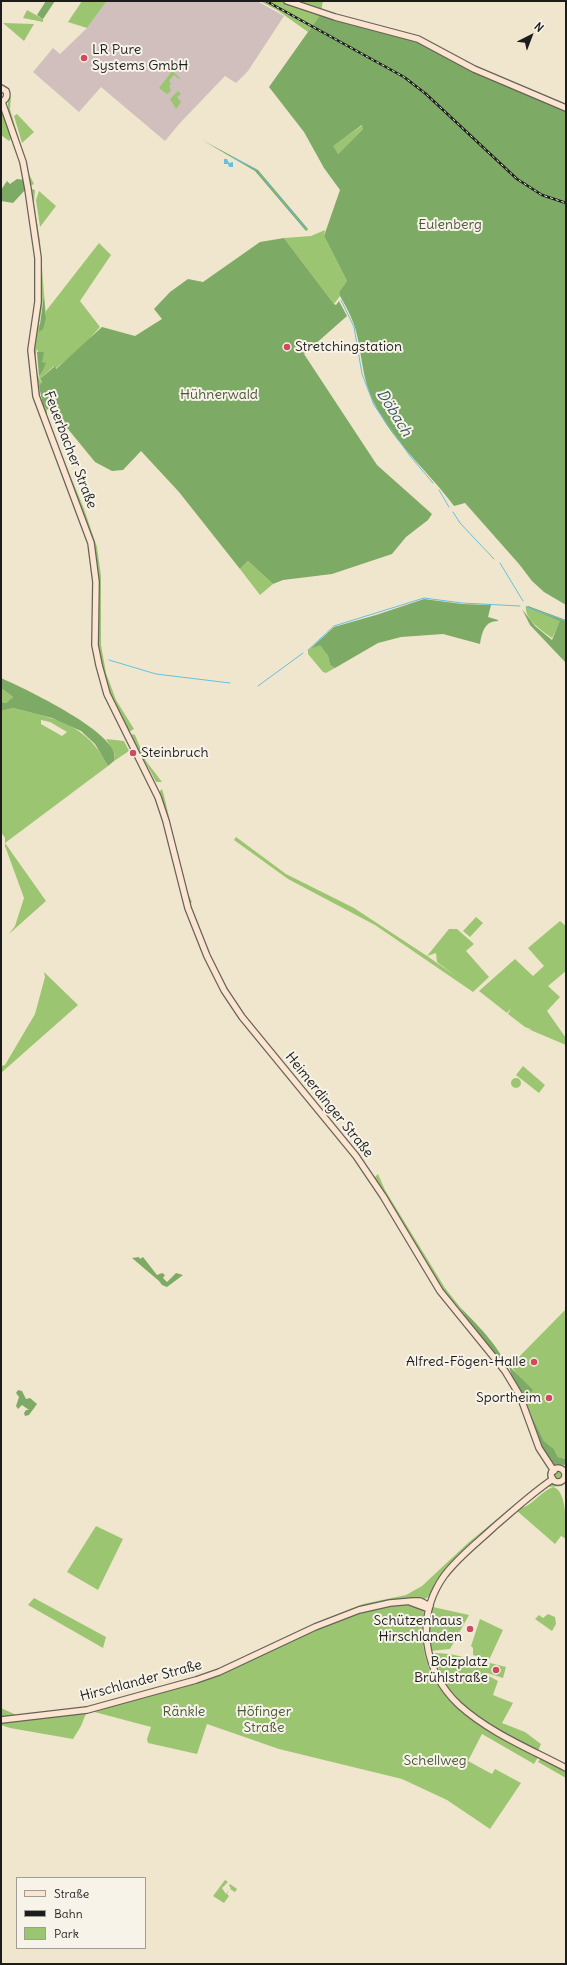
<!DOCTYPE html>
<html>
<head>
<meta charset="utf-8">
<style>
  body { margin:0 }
  #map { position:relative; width:567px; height:1965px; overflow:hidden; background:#f0e6cd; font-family:Delius,sans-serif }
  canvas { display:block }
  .frame { position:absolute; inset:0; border:2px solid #1c1c1c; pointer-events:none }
  .legend { position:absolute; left:16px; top:1877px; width:130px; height:72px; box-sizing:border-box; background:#f7f3e8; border:1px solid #9f9d96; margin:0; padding:5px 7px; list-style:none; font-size:12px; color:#1c1c1c }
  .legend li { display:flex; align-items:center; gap:8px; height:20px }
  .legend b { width:20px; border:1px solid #9f9d96 }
  .north { position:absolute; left:511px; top:16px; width:40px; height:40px; -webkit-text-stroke:3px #f7f3e8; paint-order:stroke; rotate:42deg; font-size:11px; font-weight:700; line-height:16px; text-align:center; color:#1c1c1c }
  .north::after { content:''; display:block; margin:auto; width:14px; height:18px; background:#1c1c1c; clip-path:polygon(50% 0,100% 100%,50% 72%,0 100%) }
</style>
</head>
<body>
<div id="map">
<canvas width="567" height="1965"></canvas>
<div class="frame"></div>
<ul class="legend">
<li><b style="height:5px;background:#fce5d0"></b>Straße</li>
<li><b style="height:5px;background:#1c1c1c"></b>Bahn</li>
<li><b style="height:11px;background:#9cc572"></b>Park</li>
</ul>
<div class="north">N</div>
</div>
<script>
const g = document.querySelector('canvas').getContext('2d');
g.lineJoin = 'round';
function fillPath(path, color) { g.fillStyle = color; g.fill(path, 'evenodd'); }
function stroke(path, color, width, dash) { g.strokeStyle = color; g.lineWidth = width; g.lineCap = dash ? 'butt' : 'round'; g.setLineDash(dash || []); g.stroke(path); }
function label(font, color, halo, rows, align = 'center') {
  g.font = font + ' Delius,sans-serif'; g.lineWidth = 4; g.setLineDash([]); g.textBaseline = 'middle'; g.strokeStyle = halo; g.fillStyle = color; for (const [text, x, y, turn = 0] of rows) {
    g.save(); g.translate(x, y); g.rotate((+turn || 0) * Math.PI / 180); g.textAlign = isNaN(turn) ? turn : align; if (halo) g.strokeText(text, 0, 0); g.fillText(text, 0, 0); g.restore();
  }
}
const industrial = new Path2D(`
  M107,1H257L284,16L248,71L236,83L225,76L180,123L165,141L101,87L79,112L33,72L53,48L60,54L87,28Z`);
const green = new Path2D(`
  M82,1H107L87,28L68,22Z
  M260,1H281L320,15L308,32L277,10Z
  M291,1H323L321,12Z
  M27,10L43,19V22L23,18Z
  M3,23L34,24L24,41Z
  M172,71L180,78L179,79L174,75L169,81L171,84L169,86L171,91L167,94L159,88Z
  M178,91L181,94L177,97L181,102L176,109L170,99Z
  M11,96L10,109L29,174L34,184L32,185H30L8,109V99Z
  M1,107L13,137L9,141L1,135Z
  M17,114L34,132L22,143L14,116Z
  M363,125V129L338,154L332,146Z
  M32,189L35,190L34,203L40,241L44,294L39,325L46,318V311L99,243L111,255L80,301L100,327L82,347L55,369L54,366L40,379L39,376L41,374L42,362L37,349C34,359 35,374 42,383L39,386L40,394L37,395L32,359L40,294L30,190Z
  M39,191L56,206L40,227L36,200Z
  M325,230L324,236L347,281L339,292L340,296L334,304L284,238L311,236Z
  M40,396L43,405L47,408V417L50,426L84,509L97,547L101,576V645L106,673L116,700L134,729L127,733L105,687L95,635L96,605L91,543L38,397Z
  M248,561L273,584L260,595L240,569Z
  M526,606L561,621L552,638C543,631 524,620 526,606Z
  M320,644L328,656L330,665L335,668L326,673L323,672L308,654V650Z
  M1,688L13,697L6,703L1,702Z
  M13,708C56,719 86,723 108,766L5,843L46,901L9,934L15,926L24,898L5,846V838L1,832V711ZM41,720L50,722L67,732L62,736L41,724Z
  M132,734L135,735L146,761L162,782H156C148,766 139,752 131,737Z
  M106,739L124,741L129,751L114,761L115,755Z
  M162,789C173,825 175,867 192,902L190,904L187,901L160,797V791Z
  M236,837L286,874L354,908L427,956L449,929H457L474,944L466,951L489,977L473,992L375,925L288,879L234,840ZM436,953L437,962L456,976L427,956Z
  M476,917L483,923L470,937L463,931Z
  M560,921L566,926V971L548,986L560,997L547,1011L566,1038V1045L528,1029L533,1030L525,1027L508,1014L511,1008L507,1013L479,991L515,959L533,976L544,966L528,948Z
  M44,972L78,1005L1,1073V1066L5,1065L35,1014L45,977Z
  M523,1066L545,1085L539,1093L516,1075Z
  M511 1083a5 5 0 1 1 10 0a5 5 0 1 1-10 0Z
  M378,1174L385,1190L445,1288L460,1307L470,1324L446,1298L373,1179Z
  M566,1309V1459L558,1457L554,1449L544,1441L525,1402V1399L532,1390L515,1372L511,1365Z
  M553 1475a5 5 0 1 1 10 0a5 5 0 1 1-10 0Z
  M553,1483L564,1486L548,1487L523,1506V1504Z
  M553,1487C567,1490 566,1525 566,1539L561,1536L555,1544L517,1511L520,1508C530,1508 541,1491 553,1487Z
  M517,1503C517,1507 476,1543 469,1550C454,1563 438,1596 420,1601L429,1609L424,1611C420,1635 423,1658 434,1680L439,1679C463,1715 503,1734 540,1754L534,1764L482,1734L468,1761L492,1774L495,1769L521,1783L490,1829L447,1800L402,1779L279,1749L207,1724L197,1754L148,1743L147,1739L151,1727L87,1710L196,1680L327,1622L326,1619L363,1604L406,1595L422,1586L469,1542Z
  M96,1526L123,1539L98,1590L67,1572Z
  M34,1598L106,1637L103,1648L28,1605Z
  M433,1607L469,1615L450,1649L430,1651L429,1627Z
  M548,1614L555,1617L556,1624L552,1631L535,1619L539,1615L543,1618Z
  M480,1619L503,1630L489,1660L473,1655V1648L471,1646Z
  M436,1653L450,1654L489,1663L488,1669L490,1663L506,1667L503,1678L487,1673V1675L498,1681L493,1695L513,1703L502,1723L525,1732L541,1744L538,1751C499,1730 465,1715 439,1676L440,1672L433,1656L435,1657L434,1654Z
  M1,1708L23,1718L87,1711L81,1726L73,1739L10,1728L1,1725Z
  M540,1759L566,1772V1778L538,1762Z
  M225,1880L228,1882L222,1888L226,1894L231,1888L229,1886L230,1884L237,1889L235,1892L230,1889L227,1894L229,1896L224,1903L213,1896Z`);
const forest = new Path2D(`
  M46,1H55L43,19L37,15Z
  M320,15L411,37L566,109V605L544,592L532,581L519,564L465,503L454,506C430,473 393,442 375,405C362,379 363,361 357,335C354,321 347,308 340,296L339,292L347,281L324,236L340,190L324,168L304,132L269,87ZM362,125L363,129L338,154L333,146Z
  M202,140L258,170L308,229L306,231L255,171Z
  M17,179L25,180L26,189L13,203L1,201V190L7,181L10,184Z
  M284,238L334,304L336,305L339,301L347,316L304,354L377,465L432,514L428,520L406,537L392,554L332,574L283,580L273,584L248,561L240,569L179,492L141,451L123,470L112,471L95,462L68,429L43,405L39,386L42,382L40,379L55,366L56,369L102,327L135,336L162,319L154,309L170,292L188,279L203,282L260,242Z
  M44,294L46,318L43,329L39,332Z
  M37,352H44L42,362L46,363L41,374L39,376Z
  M424,599L462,604L491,605L488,617L498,620V621C484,621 482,633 480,644L443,634L401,637L378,643L335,668L330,665L328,656L320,645L310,649L334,627L376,615Z
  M528,606L566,620V663L530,625L522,609L535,626L552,640L560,621L527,607Z
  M1,678C21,687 125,735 114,761L108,766L95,744L81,731L52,718L13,708L1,711V702L6,703L13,697L1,688Z
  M139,1257L140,1259L143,1257L157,1275L162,1273L165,1275L163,1278L167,1282L176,1273L183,1275L167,1287L162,1285L159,1281L132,1258Z
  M460,1307C479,1327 504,1350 510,1377L470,1324Z
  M509,1366L533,1390L525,1399V1402L544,1441L554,1449L558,1457L566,1459V1465L552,1464L540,1447L512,1377Z
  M18,1390L22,1391L26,1399L30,1398L37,1404L29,1415L25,1416L24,1413L26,1410H29L22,1405L18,1409L16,1406L19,1397L16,1393Z`);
const water = new Path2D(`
  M224,159H227L229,163L233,162V167H229L228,164H224Z`);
const stream = new Path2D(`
  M232,157L257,170
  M259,173L307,230
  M341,300L354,327L362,374L374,405L410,456L433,483
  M439,490L449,507
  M453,512L460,523L494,559
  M500,563L523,601
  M526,607L566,621
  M308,650L334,626L424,598L462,603L520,606
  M109,660L156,674L230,683
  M258,686L303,653`);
const secondary = new Path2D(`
  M287,1L335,17L418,39L474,69L566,108
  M1,88L6,91C8,96 6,100 1,102
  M2,102L23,162L28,189L38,258V302L31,350L36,396L91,543L96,582L95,645L99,665L107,694L158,797L166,821L188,908L207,956L224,990L242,1017L356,1156L383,1196L440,1291L505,1371L520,1396L539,1448L554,1471
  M551 1475a7 7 0 1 1 14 0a7 7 0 1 1-14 0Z
  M553,1479C532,1493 513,1511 494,1527C477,1543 458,1557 444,1576C415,1617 423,1671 459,1705C490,1733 530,1749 566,1768
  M410,1602L429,1609
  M1,1720L87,1710L196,1680L219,1672L315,1627L359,1610L390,1603L413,1601H420L430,1606`);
const rail = new Path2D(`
  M266,1L404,77L426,94L517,179L542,195L566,203`);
const markers = [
  [84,58,4,"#d1495b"],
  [287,347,4,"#d1495b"],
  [133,753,4,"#d1495b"],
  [534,1362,4,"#d1495b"],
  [549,1398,4,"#d1495b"],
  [470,1629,4,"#d1495b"],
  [496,1670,4,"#d1495b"]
];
const poiNames = [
  ["LR Pure",92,50,"left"],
  ["Systems GmbH",92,66,"left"],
  ["Stretchingstation",295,347,"left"],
  ["Steinbruch",141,753,"left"],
  ["Alfred-Fögen-Halle",526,1362],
  ["Sportheim",541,1398],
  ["Schützenhaus",462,1621],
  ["Hirschlanden",462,1637],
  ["Bolzplatz",488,1662],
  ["Brühlstraße",488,1678]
];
const parkNames = [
  ["Eulenberg",450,225],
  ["Hühnerwald",219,395],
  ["Ränkle",184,1712],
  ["Höfinger",264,1712],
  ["Straße",264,1728],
  ["Schellweg",435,1761]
];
const streetNames = [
  ["Feuerbacher Straße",70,450,69],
  ["Heimerdinger Straße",329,1105,51],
  ["Hirschlander Straße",141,1681,-15]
];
const waterNames = [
  ["Döbach",394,413,58]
];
fillPath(industrial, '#d1bfbd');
fillPath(green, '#9cc572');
fillPath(forest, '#7daa64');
fillPath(water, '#63c0e1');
stroke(stream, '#63c0e1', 1);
stroke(secondary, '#66635a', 8);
stroke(secondary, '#fce5d0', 5.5);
stroke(rail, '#1c1c1c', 2.5);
stroke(rail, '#f7f3e8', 1, [3]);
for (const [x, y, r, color] of markers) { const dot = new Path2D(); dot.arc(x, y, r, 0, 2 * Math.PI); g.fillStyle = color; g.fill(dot); stroke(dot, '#f7f3e8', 1.5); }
label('14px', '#1c1c1c', '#f7f3e8', poiNames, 'right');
label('14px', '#49573a', '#f7f3e8', parkNames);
label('14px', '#1c1c1c', '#f7f3e8', streetNames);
label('italic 15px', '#355561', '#f7f3e8', waterNames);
</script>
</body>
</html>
